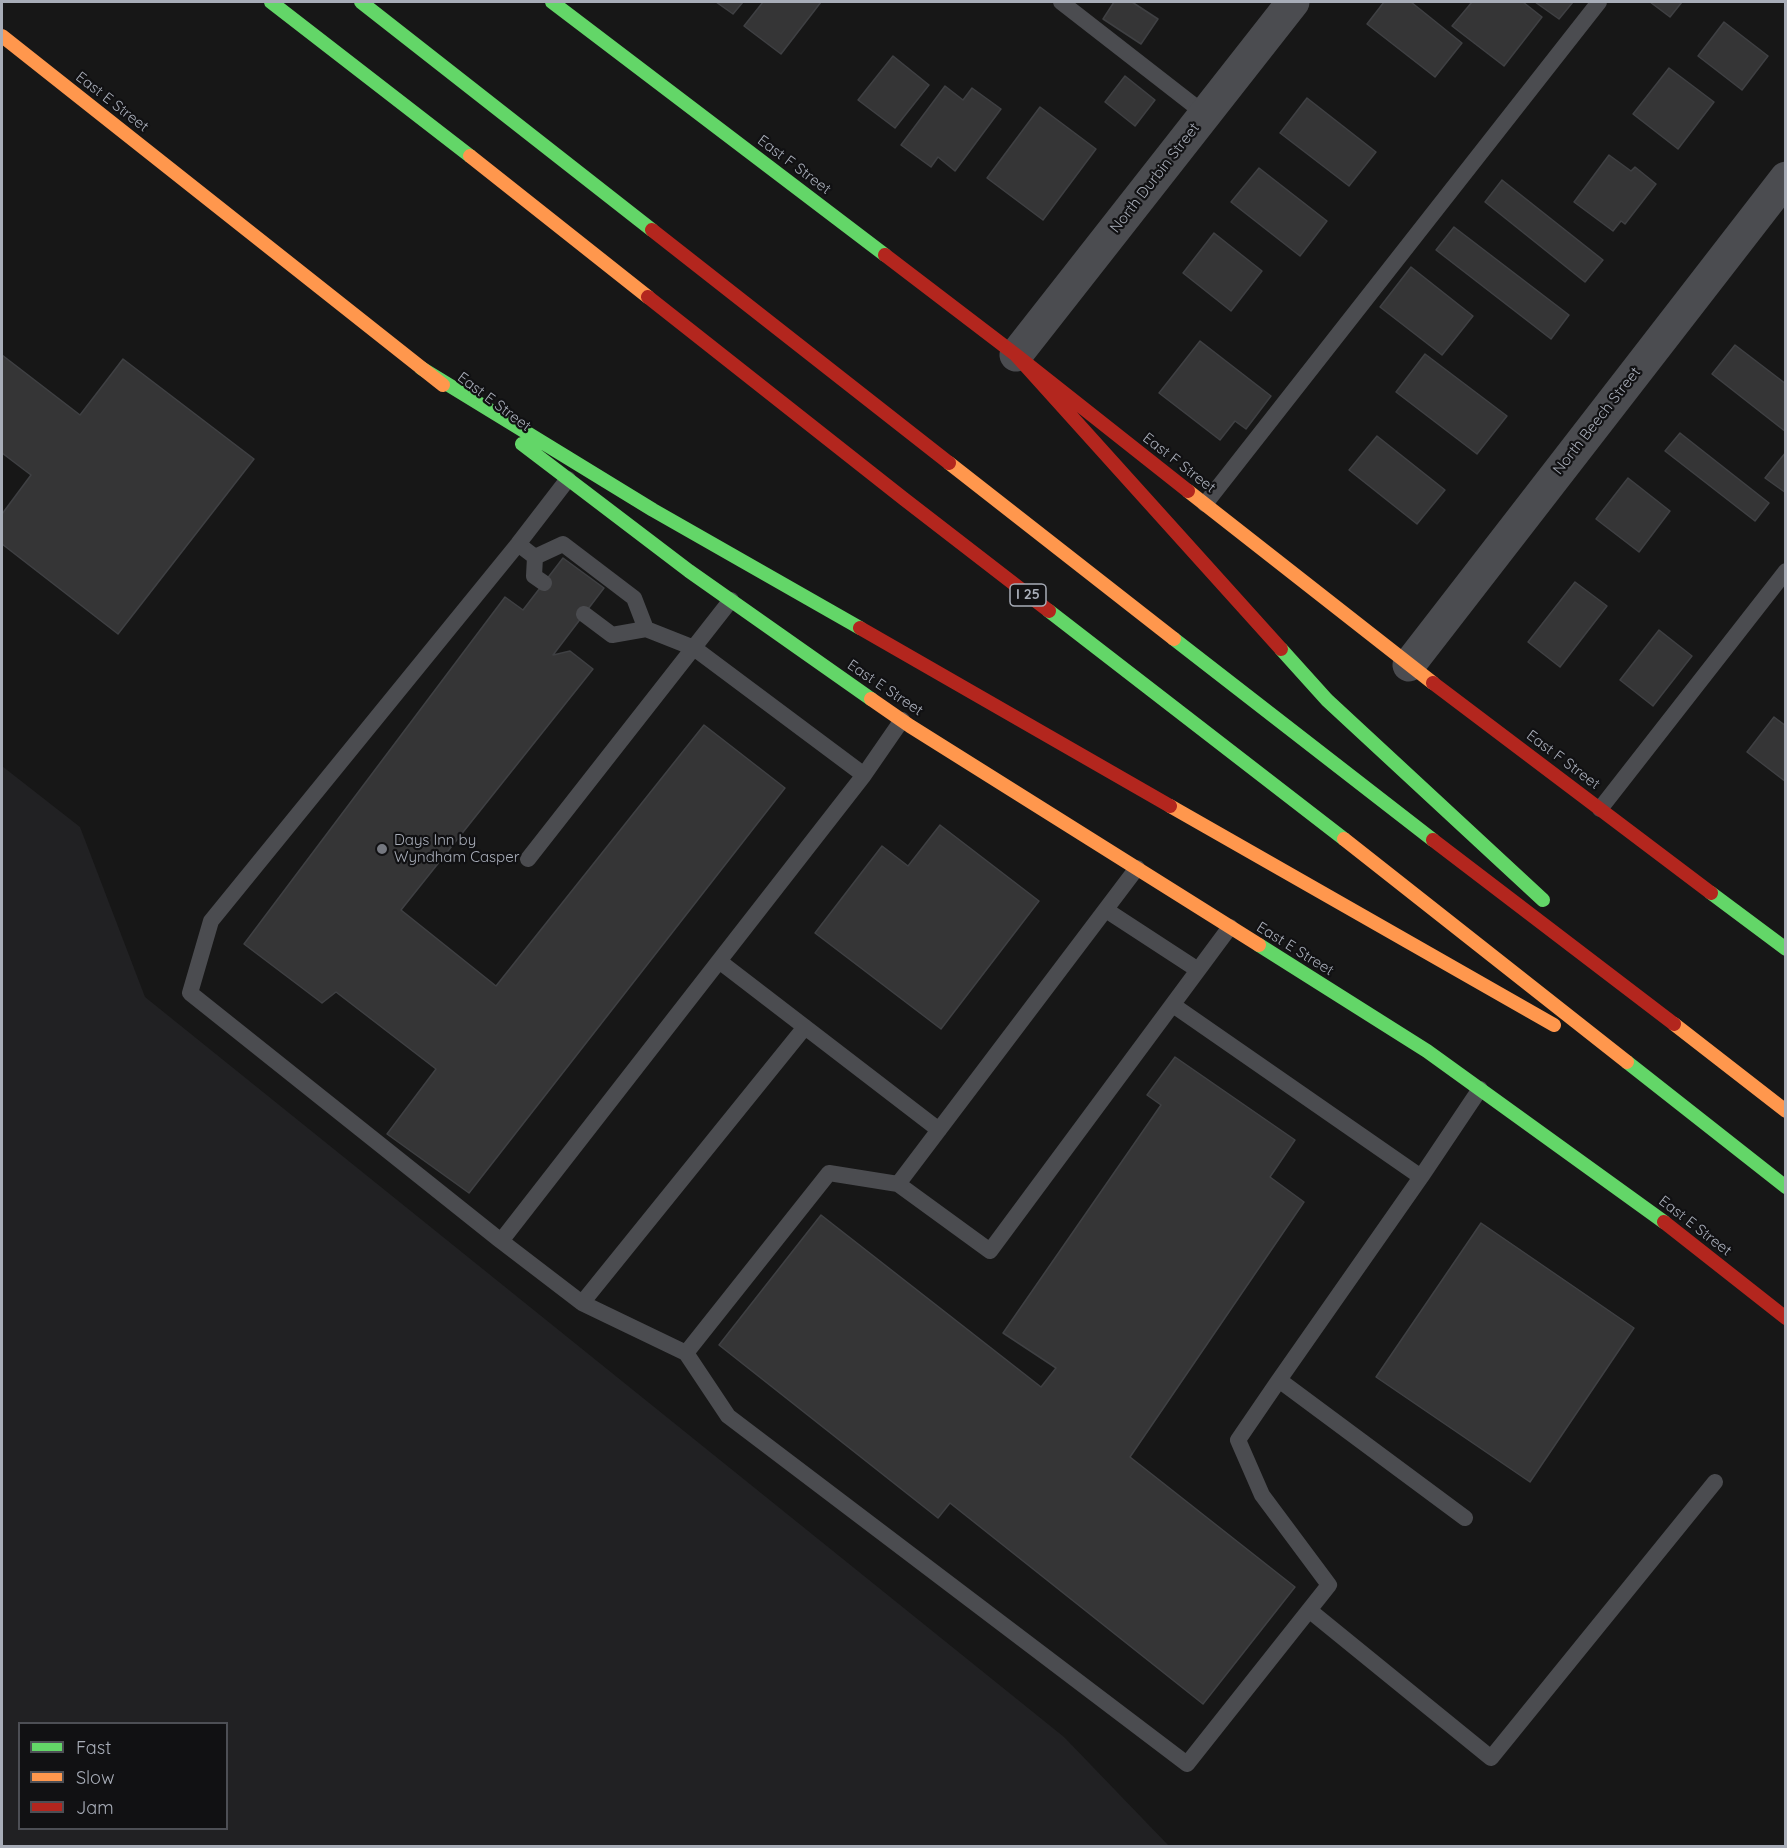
<!DOCTYPE html>
<html>
<head>
<meta charset="utf-8">
<style>
  body { margin:0 }
  #map { position:relative; width:1787px; height:1848px; overflow:hidden; background:#171717; font-family:Quicksand,sans-serif }
  canvas { display:block }
  .frame { position:absolute; inset:0; border:3px solid #a8adb8; pointer-events:none }
  .legend { position:absolute; left:18px; top:1722px; width:210px; height:108px; box-sizing:border-box; background:#111113; border:2px solid #4d4f55; margin:0; padding:8px 10px; list-style:none; font-size:18px; color:#a8adb8 }
  .legend li { display:flex; align-items:center; gap:12px; height:30px }
  .legend b { width:30px; border:2px solid #4d4f55 }
</style>
</head>
<body>
<div id="map">
<canvas width="1787" height="1848"></canvas>
<div class="frame"></div>
<ul class="legend">
<li><b style="height:8px;background:#63d668"></b>Fast</li>
<li><b style="height:8px;background:#ff974d"></b>Slow</li>
<li><b style="height:8px;background:#b3261e"></b>Jam</li>
</ul>
</div>
<script>
const g = document.querySelector('canvas').getContext('2d');
g.lineJoin = 'round';
function fillPath(path, color) { g.fillStyle = color; g.fill(path, 'evenodd'); }
function stroke(path, color, width, dash) { g.strokeStyle = color; g.lineWidth = width; g.lineCap = dash ? 'butt' : 'round'; g.setLineDash(dash || []); g.stroke(path); }
function label(font, color, halo, rows, align = 'center') {
  g.font = font + ' Quicksand,sans-serif'; g.lineWidth = 4.5; g.setLineDash([]); g.textBaseline = 'middle'; g.strokeStyle = halo; g.fillStyle = color; for (const [text, x, y, turn = 0] of rows) {
    g.save(); g.translate(x, y); g.rotate((+turn || 0) * Math.PI / 180); g.textAlign = isNaN(turn) ? turn : align; if (halo) g.strokeText(text, 0, 0); g.fillText(text, 0, 0); g.restore();
  }
}
const built = new Path2D(`
  M2,766L80,827L145,997L1064,1737L1169,1846H2ZM20,1724H226V1828H20Z`);
const building = new Path2D(`
  M716,2H743L733,14Z
  M763,2H821L781,54L744,26Z
  M1114,2H1132L1158,19L1141,44L1103,19Z
  M1384,2H1411L1462,43L1435,77L1367,24Z
  M1472,2H1523L1542,17L1504,66L1452,26Z
  M1535,2H1573L1559,19Z
  M1650,2H1682L1670,17Z
  M1724,22L1768,56L1742,90L1698,56Z
  M893,56L929,85L895,128L858,100Z
  M1669,68L1714,102L1678,149L1633,114Z
  M1125,76L1155,100L1135,126L1105,102Z
  M945,86L963,100L972,88L1001,109L955,171L938,157L931,167L901,145Z
  M1307,98L1376,152L1349,186L1280,133Z
  M1040,107L1096,149L1043,220L987,178Z
  M1609,155L1631,171L1635,167L1656,184L1625,224L1621,221L1613,231L1574,202Z
  M1259,168L1327,221L1300,256L1231,202Z
  M1502,180L1603,260L1585,282L1485,202Z
  M1454,227L1569,315L1551,339L1436,250Z
  M1214,233L1262,271L1231,311L1183,273Z
  M1411,267L1473,316L1442,355L1380,307Z
  M1200,341L1271,396L1246,429L1235,421L1220,440L1159,393Z
  M1735,345L1786,384V432L1712,374Z
  M1425,354L1507,416L1477,454L1396,392Z
  M2,355L80,415L123,359L254,459L118,634L2,544V514L31,475L2,453Z
  M1680,433L1769,503L1755,521L1665,451Z
  M1377,436L1445,490L1417,524L1349,470Z
  M1786,452V493L1765,478Z
  M1628,478L1670,511L1639,552L1596,519Z
  M563,558L604,588L553,655L570,651L593,669L401,910L496,986L704,725L785,788L469,1193L387,1134L436,1069L336,992L322,1003L244,944L505,597L523,610Z
  M1575,582L1607,606L1560,667L1528,642Z
  M1659,630L1692,656L1653,706L1620,680Z
  M1774,717L1786,726V782L1747,752Z
  M940,825L1039,901L941,1029L815,933L882,846L908,866Z
  M1175,1057L1295,1140L1270,1177L1304,1202L1130,1457L1295,1587L1203,1704L950,1503L938,1518L719,1345L821,1215L1041,1387L1056,1368L1003,1333L1161,1105L1147,1095Z
  M1481,1223L1634,1328L1530,1482L1376,1377Z`);
const lane = new Path2D(`
  M1061,2L1205,114
  M1205,504L1599,2
  M518,544L535,557L563,544L634,598L646,629L694,648L864,775
  M535,557L534,576L544,583
  M584,614L612,635L646,629
  M902,720L864,775L719,961L939,1130
  M1600,809L1786,571
  M528,859L731,600
  M1137,868L898,1184L990,1251L1230,927
  M1106,910L1198,970
  M719,961L501,1241L582,1303L805,1027
  M1173,1005L1421,1177L1480,1089
  M1421,1177L1279,1380L1465,1518
  M898,1184L829,1173L686,1353L728,1416L1187,1764L1329,1585L1262,1495L1238,1440L1279,1380
  M501,1241L190,993L211,921L518,544L568,479
  M582,1303L686,1353
  M1309,1610L1491,1758L1715,1482`);
const street = new Path2D(`
  M1016,355L1293,2
  M1409,665L1786,178`);
const fast = new Path2D(`
  M271,2L470,156
  M361,2L652,230
  M552,2L885,255
  M421,368L653,510L860,628
  M522,444L689,571L871,699
  M1049,611L1344,839
  M1174,639L1433,840
  M1281,649L1327,700L1543,900
  M1711,893L1786,949
  M1259,945L1427,1051L1664,1222
  M1627,1062L1786,1187`);
const slow = new Path2D(`
  M2,36L443,385
  M470,156L648,297
  M949,463L1174,639
  M1188,491L1433,683
  M871,699L910,726L1259,945
  M1170,806L1554,1025
  M1344,839L1627,1062
  M1674,1024L1786,1111`);
const jam = new Path2D(`
  M652,230L949,463
  M885,255L1016,355L1188,491
  M648,297L904,499L1049,611
  M1016,355L1281,649
  M860,628L1170,806
  M1433,683L1711,893
  M1433,840L1674,1024
  M1664,1222L1786,1318`);
const markers = [
  [382,849,6,"#757880"]
];
const shields = [
  [1028,595,36]
];
const shieldNames = [
  ["I 25",1028,595]
];
const streetNames = [
  ["East E Street",112,102,38],
  ["East F Street",794,165,37],
  ["North Durbin Street",1155,178,-52],
  ["East E Street",494,402,37],
  ["North Beech Street",1597,421,-52],
  ["East F Street",1179,463,38],
  ["East E Street",885,688,34],
  ["East F Street",1563,760,37],
  ["East E Street",1295,949,32],
  ["East E Street",1695,1226,38]
];
const poiNames = [
  ["Days Inn by",394,840],
  ["Wyndham Casper",394,857]
];
fillPath(built, '#212123');
fillPath(building, '#353536');
stroke(building, '#3f4043', 1.5);
stroke(lane, '#4b4c50', 16);
stroke(street, '#4b4c50', 33);
stroke(fast, '#63d668', 14);
stroke(slow, '#ff974d', 14);
stroke(jam, '#b3261e', 14);
for (const [x, y, r, color] of markers) { const dot = new Path2D(); dot.arc(x, y, r, 0, 2 * Math.PI); g.fillStyle = color; g.fill(dot); stroke(dot, '#111113', 2); }
for (const [x, y, w] of shields) { const box = new Path2D(); box.roundRect(x - w / 2, y - 11, w, 22, 4.5); g.fillStyle = '#111113'; g.fill(box); stroke(box, '#a8adb8', 1.5); }
label('bold 14px', '#a8adb8', null, shieldNames);
label('15px', '#a8adb8', '#111113', streetNames);
label('15px', '#a8adb8', '#111113', poiNames, 'left');
</script>
</body>
</html>
